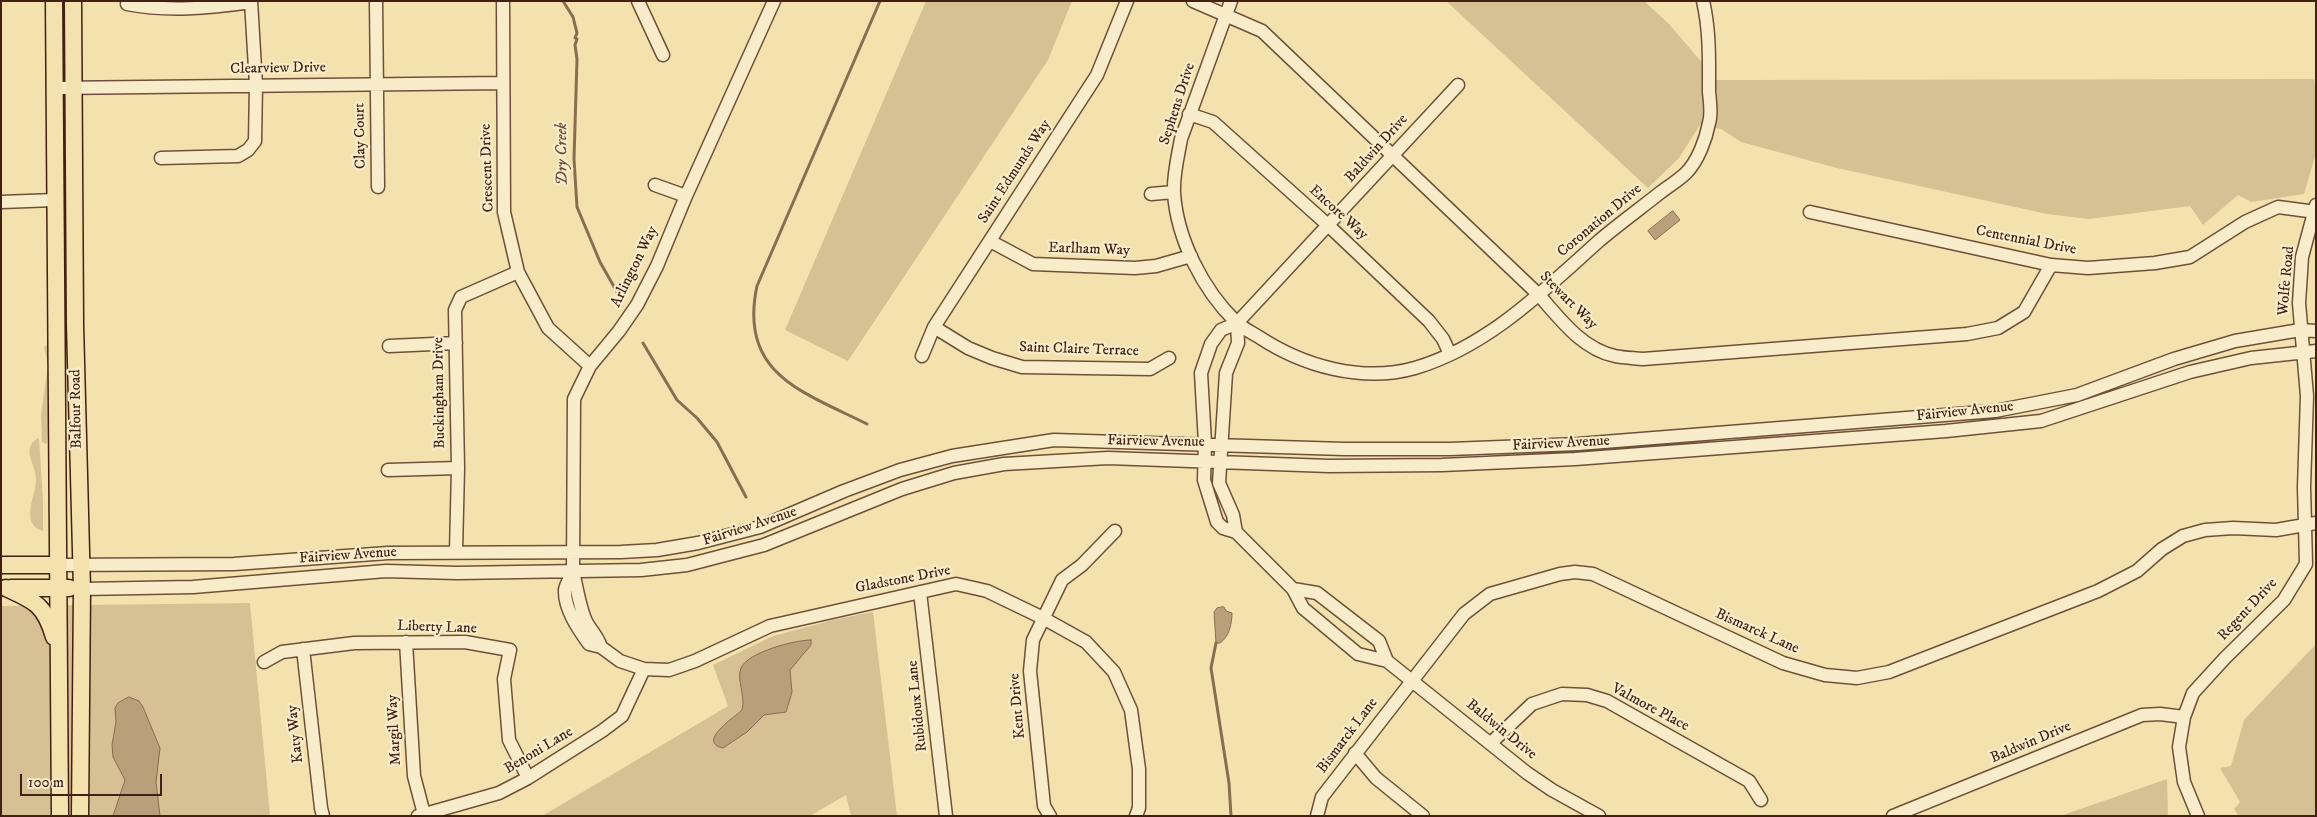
<!DOCTYPE html>
<html>
<head>
<meta charset="utf-8">
<style>
  body { margin:0 }
  #map { position:relative; width:2317px; height:817px; overflow:hidden; background:#f4e2ae; font-family:"IM FELL DW Pica",serif }
  canvas { display:block }
  .frame { position:absolute; inset:0; border:2px solid #422014; pointer-events:none }
  .scale { position:absolute; left:20px; top:774px; width:142px; height:22px; box-sizing:border-box; border:2px solid #422014; border-top:0; padding-left:6px; font-size:15px; line-height:18px; white-space:nowrap; color:#422014; -webkit-text-stroke:4px #f8ecca; paint-order:stroke }
</style>
</head>
<body>
<div id="map">
<canvas width="2317" height="817"></canvas>
<div class="frame"></div>
<div class="scale">100 m</div>
</div>
<script>
const g = document.querySelector('canvas').getContext('2d');
g.lineJoin = 'round';
function fillPath(path, color) { g.fillStyle = color; g.fill(path, 'evenodd'); }
function stroke(path, color, width, dash) { g.strokeStyle = color; g.lineWidth = width; g.lineCap = dash ? 'butt' : 'round'; g.setLineDash(dash || []); g.stroke(path); }
function label(font, color, halo, rows, align = 'center') {
  g.font = font + ' "IM FELL DW Pica",serif'; g.lineWidth = 4.5; g.setLineDash([]); g.textBaseline = 'middle'; g.strokeStyle = halo; g.fillStyle = color; for (const [text, x, y, turn = 0] of rows) {
    g.save(); g.translate(x, y); g.rotate((+turn || 0) * Math.PI / 180); g.textAlign = isNaN(turn) ? turn : align; if (halo) g.strokeText(text, 0, 0); g.fillText(text, 0, 0); g.restore();
  }
}
const green = new Path2D(`
  M926,1H1072L1048,60L848,361L785,330Z
  M1446,1H1644L1669,24L1717,80L2314,79L2316,90V153L2304,194L2251,202L2238,195L2203,225L2190,206L2089,219L2047,214L1837,168L1741,142L1721,129L1700,125L1679,158L1648,188Z
  M49,344V413L47,444L42,442L41,415L48,365L44,347Z
  M39,438L43,501V531C19,525 36,495 36,480C37,466 19,447 39,438Z
  M250,603L270,816H1V606Z
  M873,612L897,816H851L846,795L810,816H542L728,706L713,665L773,636L833,620Z
  M2316,644V816H2239L2234,809L2240,802L2220,768L2231,766L2244,720Z
  M2167,779L2168,816H2060Z`);
const water = new Path2D(`
  M1673,211L1680,220L1655,240L1648,231Z
  M1224,607L1226,611L1232,613C1232,624 1229,637 1220,643H1216L1214,612L1217,608Z
  M811,640V645L790,670L792,692L786,712L764,715L747,732L723,748C696,742 735,717 742,710C746,696 736,679 741,668C748,652 795,640 811,640Z
  M129,697L139,701L143,707L160,748L156,782L160,816H113L125,780L113,757L112,745L116,722L115,708L118,703Z`);
const stream = new Path2D(`
  M563,1L573,17L577,33L575,38L577,39L575,45L577,59L574,159L577,207L600,262L621,299
  M643,343L677,400L697,418L717,442L746,497
  M867,424C803,392 738,374 757,286L880,1
  M1216,643L1211,668L1229,783L1231,816`);
const minor = new Path2D(`
  M376,1L378,187
  M503,1L504,212L518,272L548,328L590,366
  M638,1L663,55
  M1193,1L1262,31L1539,295C1560,319 1582,349 1615,356C1624,358 1634,358 1643,359L1967,334L1998,328L2024,312L2051,265
  M1231,1L1181,139C1178,156 1173,175 1174,193C1177,239 1203,290 1236,322C1242,328 1251,332 1259,337C1303,366 1362,383 1415,368C1489,346 1544,290 1600,240C1620,223 1641,208 1661,192C1669,186 1679,180 1686,173C1698,161 1706,139 1709,123C1712,114 1710,102 1709,92C1709,61 1710,31 1703,1
  M127,4C168,12 209,8 251,2
  M1458,85L1237,323L1221,330L1211,344L1201,373L1205,443L1204,480L1217,522L1223,528L1236,532L1293,589L1303,608L1358,654L1387,661L1527,773L1552,790L1599,816
  M55,88L502,83
  M1189,114L1213,122L1329,226L1429,321L1443,339L1450,354
  M161,158L238,156L248,150L255,141L256,85L251,1
  M655,185L686,196
  M1151,194L1174,192
  M1,202L55,200
  M1810,212L2051,265L2088,268L2155,263L2190,257L2245,222L2278,207L2316,212
  M990,241L1033,264L1135,268L1156,266L1191,256
  M934,327L968,348L992,358L1022,367L1150,369L1169,358
  M389,346L456,343
  M922,356L934,327L1097,75L1127,1
  M388,470L458,468
  M1236,532L1233,515L1219,483L1226,373L1238,343L1237,323
  M456,552L458,468L455,310L461,297L518,272
  M59,565L234,564L388,553L621,552L657,550L698,543L760,527L844,491L900,470L952,456L1054,440L1344,449H1450L1578,444L1995,411L2077,395L2174,359L2235,341L2300,330L2316,331
  M573,572C571,577 565,585 565,590C564,609 579,630 589,644L601,647L620,661L644,669L669,670L695,661L770,626L956,584L987,591L1043,618L1086,642L1114,672L1131,710L1139,769V808L1136,816
  M82,589L193,587L386,571L457,573L641,570L687,565L764,545L902,489L954,473L1004,464L1108,458L1329,466L1442,465L1575,459L1946,431L2041,421L2190,372L2251,358L2316,351
  M1293,589L1317,593L1379,641L1387,661
  M920,592L946,816
  M406,642L414,776L424,814
  M601,647C596,633 589,629 585,619C579,604 577,588 573,572L574,399L590,366L619,331L637,305L657,266L686,196L774,1
  M303,649L321,808L323,816
  M264,662L282,652L354,643L465,642L510,650L504,679L509,740L528,778
  M1492,742L1532,704L1562,694L1587,695L1607,701L1749,781L1761,800
  M1355,753L1376,778L1423,816
  M418,816L499,793L528,778L602,731L622,716L644,669
  M1050,816L1044,806L1030,671L1033,640L1062,580L1082,565L1115,531
  M1317,816L1322,797L1464,614L1490,594L1560,574L1575,572L1593,574L1783,663L1825,675L1857,678L1889,672L2098,591L2137,571L2162,549L2183,536L2205,530L2233,528L2276,530L2316,523
  M1893,816L2142,715L2160,714L2184,717
  M2198,816L2184,782L2179,747L2184,717L2193,693L2225,658L2284,600L2306,564L2304,487L2307,396L2299,303L2302,257L2316,205`);
const major = new Path2D(`
  M54,1L60,816
  M73,1L75,324L82,589L80,816
  M1,565H59
  M6,588C35,601 45,605 54,637
  M11,588H69`);
const streetNames = [
  ["Clearview Drive",278,69,-1],
  ["Sephens Drive",1178,104,-72],
  ["Clay Court",361,136,-91],
  ["Baldwin Drive",1377,149,-48],
  ["Crescent Drive",488,168,-92],
  ["Saint Edmunds Way",1015,172,-57],
  ["Encore Way",1338,213,42],
  ["Coronation Drive",1600,221,-40],
  ["Centennial Drive",2026,241,11],
  ["Earlham Way",1089,250,2],
  ["Arlington Way",635,267,-64],
  ["Wolfe Road",2287,281,-85],
  ["Stewart Way",1568,301,45],
  ["Saint Claire Terrace",1079,350,2],
  ["Buckingham Drive",440,393,-91],
  ["Balfour Road",77,409,-91],
  ["Fairview Avenue",1965,412,-6],
  ["Fairview Avenue",1156,442,1],
  ["Fairview Avenue",1561,444,-3],
  ["Fairview Avenue",750,527,-18],
  ["Fairview Avenue",348,556,-4],
  ["Gladstone Drive",903,580,-11],
  ["Regent Drive",2248,610,-47],
  ["Liberty Lane",437,628,2],
  ["Bismarck Lane",1757,632,24],
  ["Rubidoux Lane",918,706,-96],
  ["Kent Drive",1018,706,-95],
  ["Valmore Place",1650,708,28],
  ["Margil Way",395,730,-93],
  ["Baldwin Drive",1501,730,39],
  ["Katy Way",296,734,-96],
  ["Bismarck Lane",1348,736,-53],
  ["Baldwin Drive",2031,743,-23],
  ["Benoni Lane",539,751,-31]
];
const waterNames = [
  ["Dry Creek",563,154,-91]
];
fillPath(green, '#d6c194');
fillPath(water, '#b7a07a');
stroke(water, '#886d51', 1);
stroke(stream, '#886d51', 3);
stroke(minor, '#6e503a', 15);
stroke(major, '#422014', 19);
stroke(minor, '#f8ecca', 12);
stroke(major, '#f4e2ae', 16);
label('15px', '#422014', '#f8ecca', streetNames);
label('italic 16px', '#6b4d38', '#f8ecca', waterNames);
</script>
</body>
</html>
